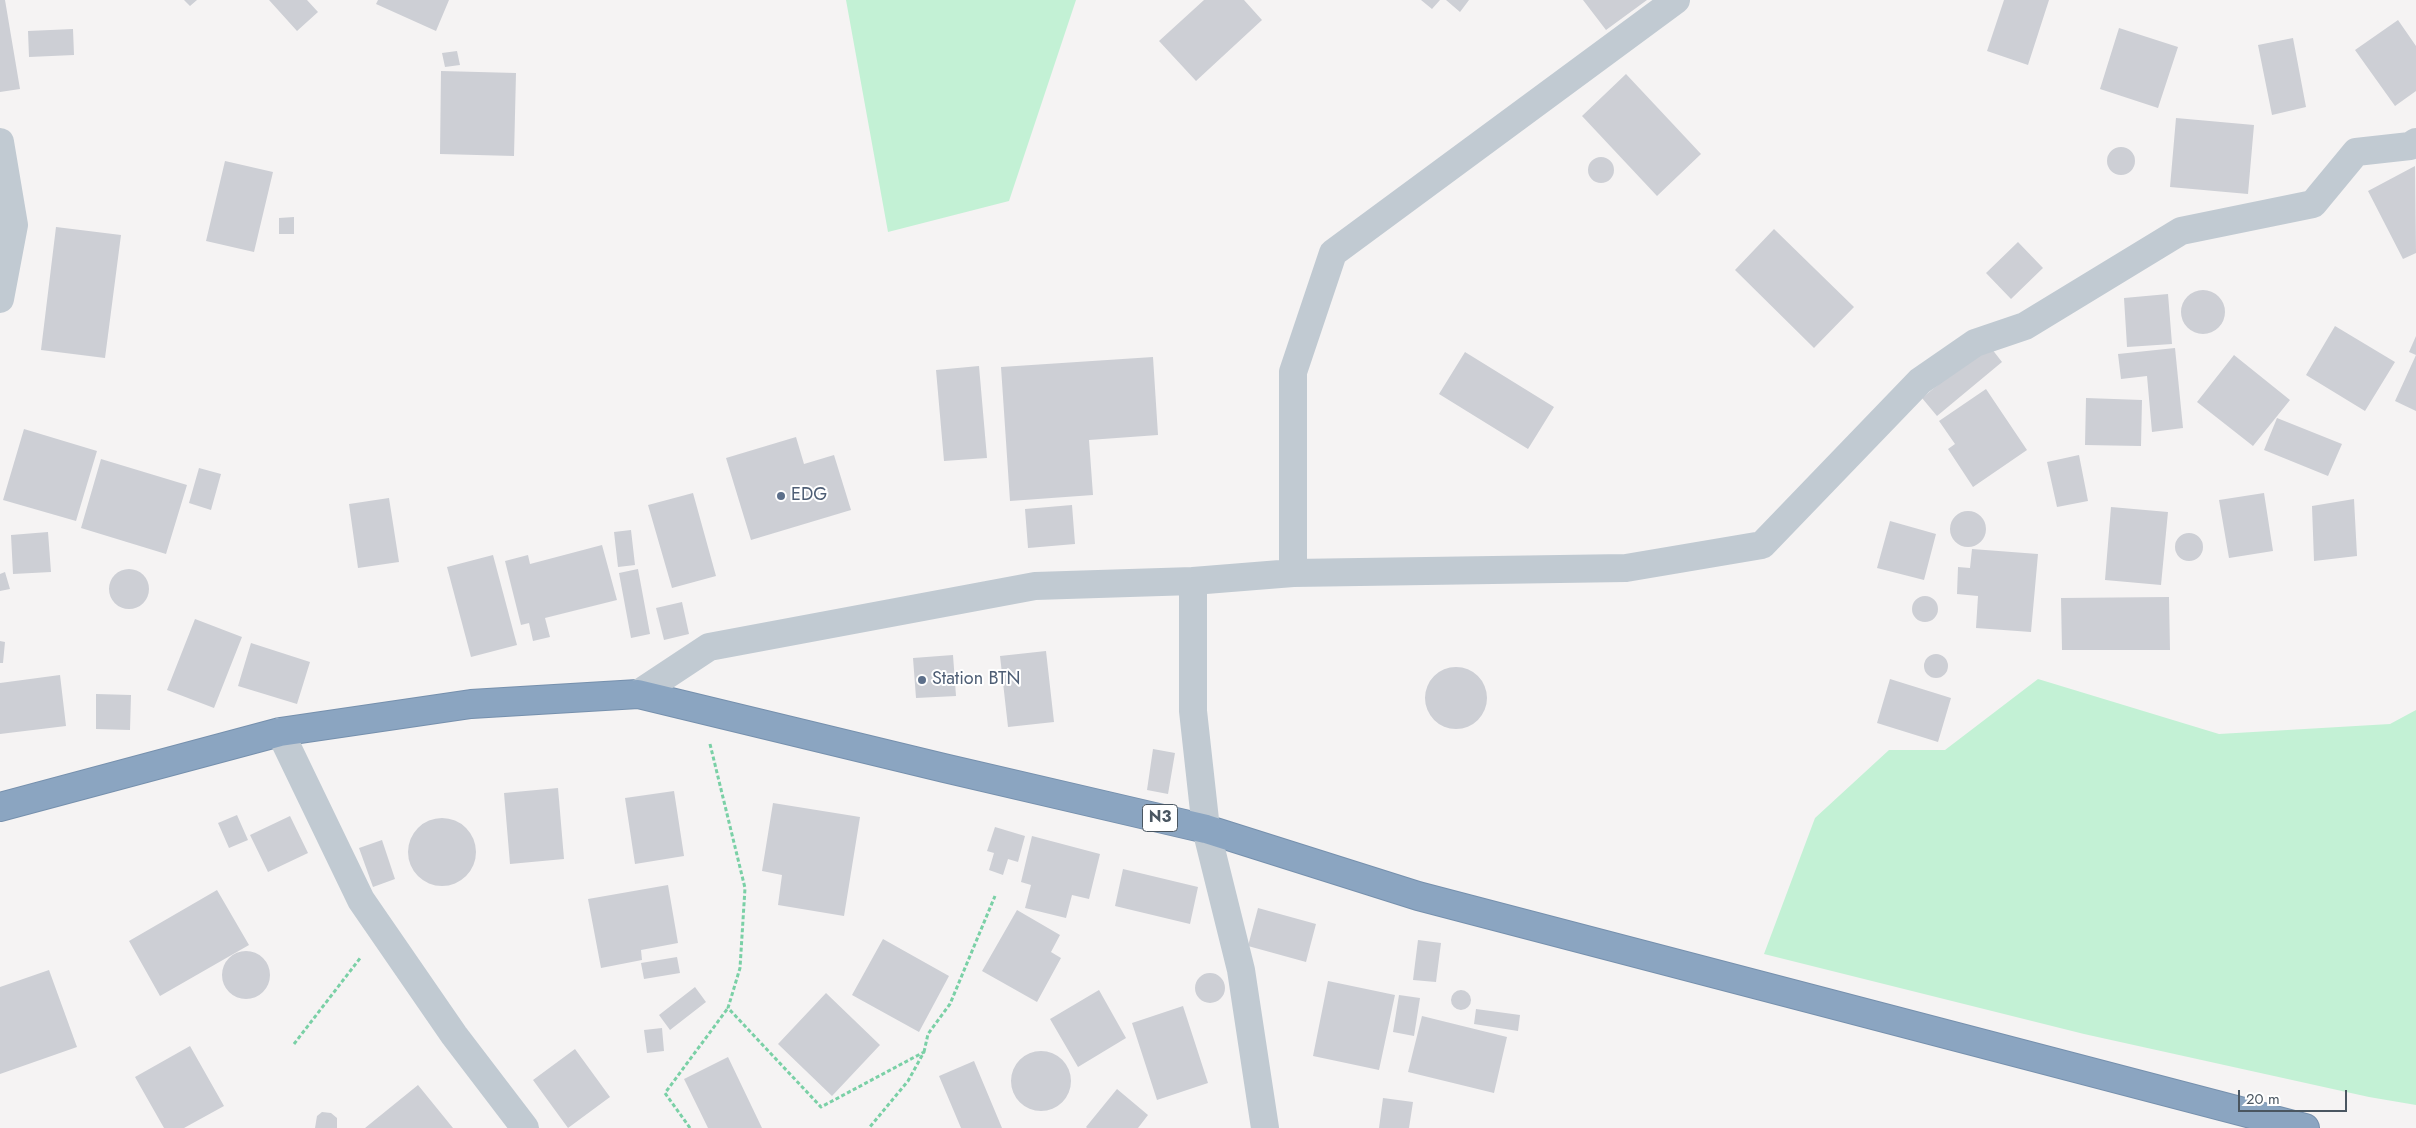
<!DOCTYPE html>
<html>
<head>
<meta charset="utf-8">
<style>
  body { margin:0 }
  #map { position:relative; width:2416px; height:1128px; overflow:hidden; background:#f5f3f3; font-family:Jost,sans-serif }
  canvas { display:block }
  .scale { position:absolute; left:2238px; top:1090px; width:109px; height:22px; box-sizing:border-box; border:2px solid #4a5661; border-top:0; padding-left:6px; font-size:15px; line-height:18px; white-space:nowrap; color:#4a5661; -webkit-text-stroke:4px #fff; paint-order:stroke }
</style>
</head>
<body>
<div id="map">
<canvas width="2416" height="1128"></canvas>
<div class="scale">20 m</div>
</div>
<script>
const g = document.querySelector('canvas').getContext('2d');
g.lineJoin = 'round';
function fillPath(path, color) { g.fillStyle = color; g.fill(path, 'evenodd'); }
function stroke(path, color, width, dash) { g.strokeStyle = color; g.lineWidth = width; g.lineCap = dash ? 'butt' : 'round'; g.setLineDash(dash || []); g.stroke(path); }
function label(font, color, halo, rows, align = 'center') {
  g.font = font + ' Jost,sans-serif'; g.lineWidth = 4; g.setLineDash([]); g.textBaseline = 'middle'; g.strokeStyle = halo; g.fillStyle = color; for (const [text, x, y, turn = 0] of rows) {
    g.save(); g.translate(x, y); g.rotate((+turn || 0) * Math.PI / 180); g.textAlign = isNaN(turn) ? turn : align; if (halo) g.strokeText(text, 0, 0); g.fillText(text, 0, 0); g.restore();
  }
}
const green = new Path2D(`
  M846,0H1076L1009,201L888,232Z
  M2038,679L2219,734L2390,724L2416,710V1105L2369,1097L2084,1034L1764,954L1815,818L1889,750H1945Z`);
const building = new Path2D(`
  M0,0H5L20,89L0,92Z
  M184,0H197L190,6Z
  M269,0H307L318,12L297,31Z
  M378,0H449L436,31L376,4Z
  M1204,0H1244L1262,20L1196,81L1159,41Z
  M1421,0H1440L1432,9Z
  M1446,0H1469L1460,12Z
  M1583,0H1647L1606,30Z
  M2004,0H2049L2028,65L1987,51Z
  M2398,20L2416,46V91L2395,106L2355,50Z
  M2119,28L2178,47L2158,108L2100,89Z
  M73,29L74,55L29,57L28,31Z
  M2293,38L2306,107L2272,115L2258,45Z
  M457,51L460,65L445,67L442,53Z
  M441,71L516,73L514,156L440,154Z
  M1626,74L1701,154L1657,196L1582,116Z
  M2176,118L2254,125L2248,194L2170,187Z
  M2107 161a14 14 0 1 1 28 0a14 14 0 1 1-28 0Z
  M1588 170a13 13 0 1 1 26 0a13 13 0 1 1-26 0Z
  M225,161L273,172L254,252L206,241Z
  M2415,166L2416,253L2403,259L2368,191Z
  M294,217V234H279V218Z
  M56,227L121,235L105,358L41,350Z
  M1774,229L1854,307L1814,348L1735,270Z
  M2018,242L2043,268L2011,299L1986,273Z
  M2181 312a22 22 0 1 1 44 0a22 22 0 1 1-44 0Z
  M2168,294L2172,344L2127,347L2124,298Z
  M2335,326L2395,362L2365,411L2306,375Z
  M2416,336V411L2395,401L2416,355L2409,352Z
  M1988,344L2002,362L1937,416L1922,398Z
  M2175,348L2183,428L2152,432L2147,376L2121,379L2118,354Z
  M1465,352L1554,407L1528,449L1439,394Z
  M2234,355L2290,400L2253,446L2197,402Z
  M1153,357L1158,435L1089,440L1093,495L1010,501L1001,367Z
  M979,366L987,458L944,461L936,370Z
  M1986,389L2027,450L1973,487L1948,449L1955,444L1939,421Z
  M2086,398L2142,400L2141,446L2085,445Z
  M2277,418L2342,444L2328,476L2264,450Z
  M24,429L97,451L76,521L3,500Z
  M796,437L804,464L834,455L851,510L751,540L726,458Z
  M2079,455L2088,501L2057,507L2047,462Z
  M101,459L187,485L166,554L81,528Z
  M199,468L221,474L211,510L189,503Z
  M693,493L716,576L672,588L648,505Z
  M2264,493L2273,551L2229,558L2219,500Z
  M389,498L399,562L358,568L349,504Z
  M2354,499L2357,556L2314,561L2312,506Z
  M1072,505L1075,544L1028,548L1025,509Z
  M2111,507L2168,512L2161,585L2105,580Z
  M1950 529a18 18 0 1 1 36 0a18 18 0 1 1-36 0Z
  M1890,521L1936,534L1924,580L1877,568Z
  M631,530L635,565L618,567L614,532Z
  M48,532L51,572L13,574L11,535Z
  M2175 547a14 14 0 1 1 28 0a14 14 0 1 1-28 0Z
  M602,545L617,600L545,618L550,637L533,641L529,623L521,625L505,561L528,555L530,564Z
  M1972,549L2038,554L2031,632L1976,628L1978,596L1957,594L1958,567L1970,568Z
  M493,555L517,645L471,657L447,567Z
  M109 589a20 20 0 1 1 40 0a20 20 0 1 1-40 0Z
  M638,569L650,634L631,638L619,573Z
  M5,572L10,589L0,591V574Z
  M1912 609a13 13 0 1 1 26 0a13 13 0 1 1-26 0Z
  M2169,597L2170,650H2062L2061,598Z
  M682,602L689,634L664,640L656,608Z
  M195,619L242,637L214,708L167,690Z
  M0,641L5,642L3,663H0Z
  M251,643L310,662L297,704L238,686Z
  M1046,651L1054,722L1008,727L1000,656Z
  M1924 666a12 12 0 1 1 24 0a12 12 0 1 1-24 0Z
  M953,655L956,696L916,698L913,658Z
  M1425 698a31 31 0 1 1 62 0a31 31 0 1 1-62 0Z
  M60,675L66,726L0,734V683Z
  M1890,679L1951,698L1938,742L1877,723Z
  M96,694L131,695L130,730L96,729Z
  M1153,749L1175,753L1168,794L1147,790Z
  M558,788L564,859L510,864L504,793Z
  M674,791L684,856L635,864L625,798Z
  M773,803L860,817L844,916L778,905L782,875L762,871Z
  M237,815L248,840L229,848L218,823Z
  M290,816L308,853L268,872L250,835Z
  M408 852a34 34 0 1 1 68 0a34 34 0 1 1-68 0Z
  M995,827L1025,836L1018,862L1008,859L1003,875L989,870L994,853L987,851Z
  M1032,836L1100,854L1089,899L1072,895L1066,918L1025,908L1031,885L1021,882Z
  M382,840L395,879L373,887L359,848Z
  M1123,869L1198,887L1190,924L1115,906Z
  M668,885L678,943L641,950L642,960L601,968L588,899Z
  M217,890L249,945L160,996L129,941Z
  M1258,908L1316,924L1306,962L1248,946Z
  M1017,910L1060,935L1051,952L1061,958L1037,1002L982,971Z
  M883,939L949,976L919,1032L852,995Z
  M1418,940L1441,943L1436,982L1413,980Z
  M222 975a24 24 0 1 1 48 0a24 24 0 1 1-48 0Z
  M677,957L680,973L644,979L641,963Z
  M49,970L77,1047L0,1074V987Z
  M1195 988a15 15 0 1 1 30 0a15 15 0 1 1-30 0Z
  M1328,981L1395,995L1379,1070L1313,1056Z
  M695,987L706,1002L670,1030L659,1015Z
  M1451 1000a10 10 0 1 1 20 0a10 10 0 1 1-20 0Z
  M1099,990L1126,1038L1078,1067L1050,1019Z
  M826,993L880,1045L832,1096L778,1044Z
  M1399,995L1420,998L1414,1036L1393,1032Z
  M1183,1006L1208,1083L1157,1100L1132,1023Z
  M1476,1009L1520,1015L1518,1031L1474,1024Z
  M1422,1016L1507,1037L1494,1093L1408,1072Z
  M662,1028L664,1051L647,1053L644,1030Z
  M190,1046L224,1106L184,1128H164L135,1077Z
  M575,1049L610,1097L568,1128L533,1080Z
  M1011 1081a30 30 0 1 1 60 0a30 30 0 1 1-60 0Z
  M728,1057L762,1128H708L684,1079Z
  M974,1061L1002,1128H961L939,1076Z
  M418,1085L453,1128H365Z
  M1117,1089L1148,1115L1138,1128H1087L1086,1127Z
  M1383,1098L1413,1102L1409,1128H1379Z
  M322,1112L331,1113L337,1118V1128H315L317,1116Z`);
const path = new Path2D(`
  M710,744L745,888L740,968L728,1008L821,1107L924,1052L908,1081L869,1128
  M294,1044L361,957
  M924,1052L928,1034L950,1004L995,896
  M690,1128L665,1093L728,1008`);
const street = new Path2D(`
  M0,142L14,225L0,299
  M1293,573L1626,568L1762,545L1920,381L1975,343L2025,326L2181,231L2313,204L2356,152L2410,146L2416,142
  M1193,581L1293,573V372L1333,253L1676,0
  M638,694L709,647L1035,586L1193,581V711L1206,829L1241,970L1265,1128
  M280,732L361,900L454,1035L525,1128`);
const highway = new Path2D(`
  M0,807L280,732L471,704L638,694L944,768L1206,829L1418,896L2305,1128`);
const markers = [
  [781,496,5,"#5c6f8a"],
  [922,680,5,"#5c6f8a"]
];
const shields = [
  [1160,818,35]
];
const shieldNames = [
  ["N3",1160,818]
];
const serviceNames = [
  ["EDG",791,496],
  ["Station BTN",932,680]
];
fillPath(green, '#c3f1d5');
fillPath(building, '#cdcfd5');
stroke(highway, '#7690ad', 30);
stroke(path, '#7ad0a6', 3, [4, 2.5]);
stroke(street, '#c1cad2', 28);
stroke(highway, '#8ba5c1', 28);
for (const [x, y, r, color] of markers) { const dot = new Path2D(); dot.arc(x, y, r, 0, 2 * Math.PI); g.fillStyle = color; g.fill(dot); stroke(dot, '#fff', 2); }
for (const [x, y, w] of shields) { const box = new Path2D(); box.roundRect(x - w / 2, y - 13.5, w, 27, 4); g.fillStyle = '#fff'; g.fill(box); stroke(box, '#4a5661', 1); }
label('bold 16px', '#4a5661', null, shieldNames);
label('18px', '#4e5e75', '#fff', serviceNames, 'left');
</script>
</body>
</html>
